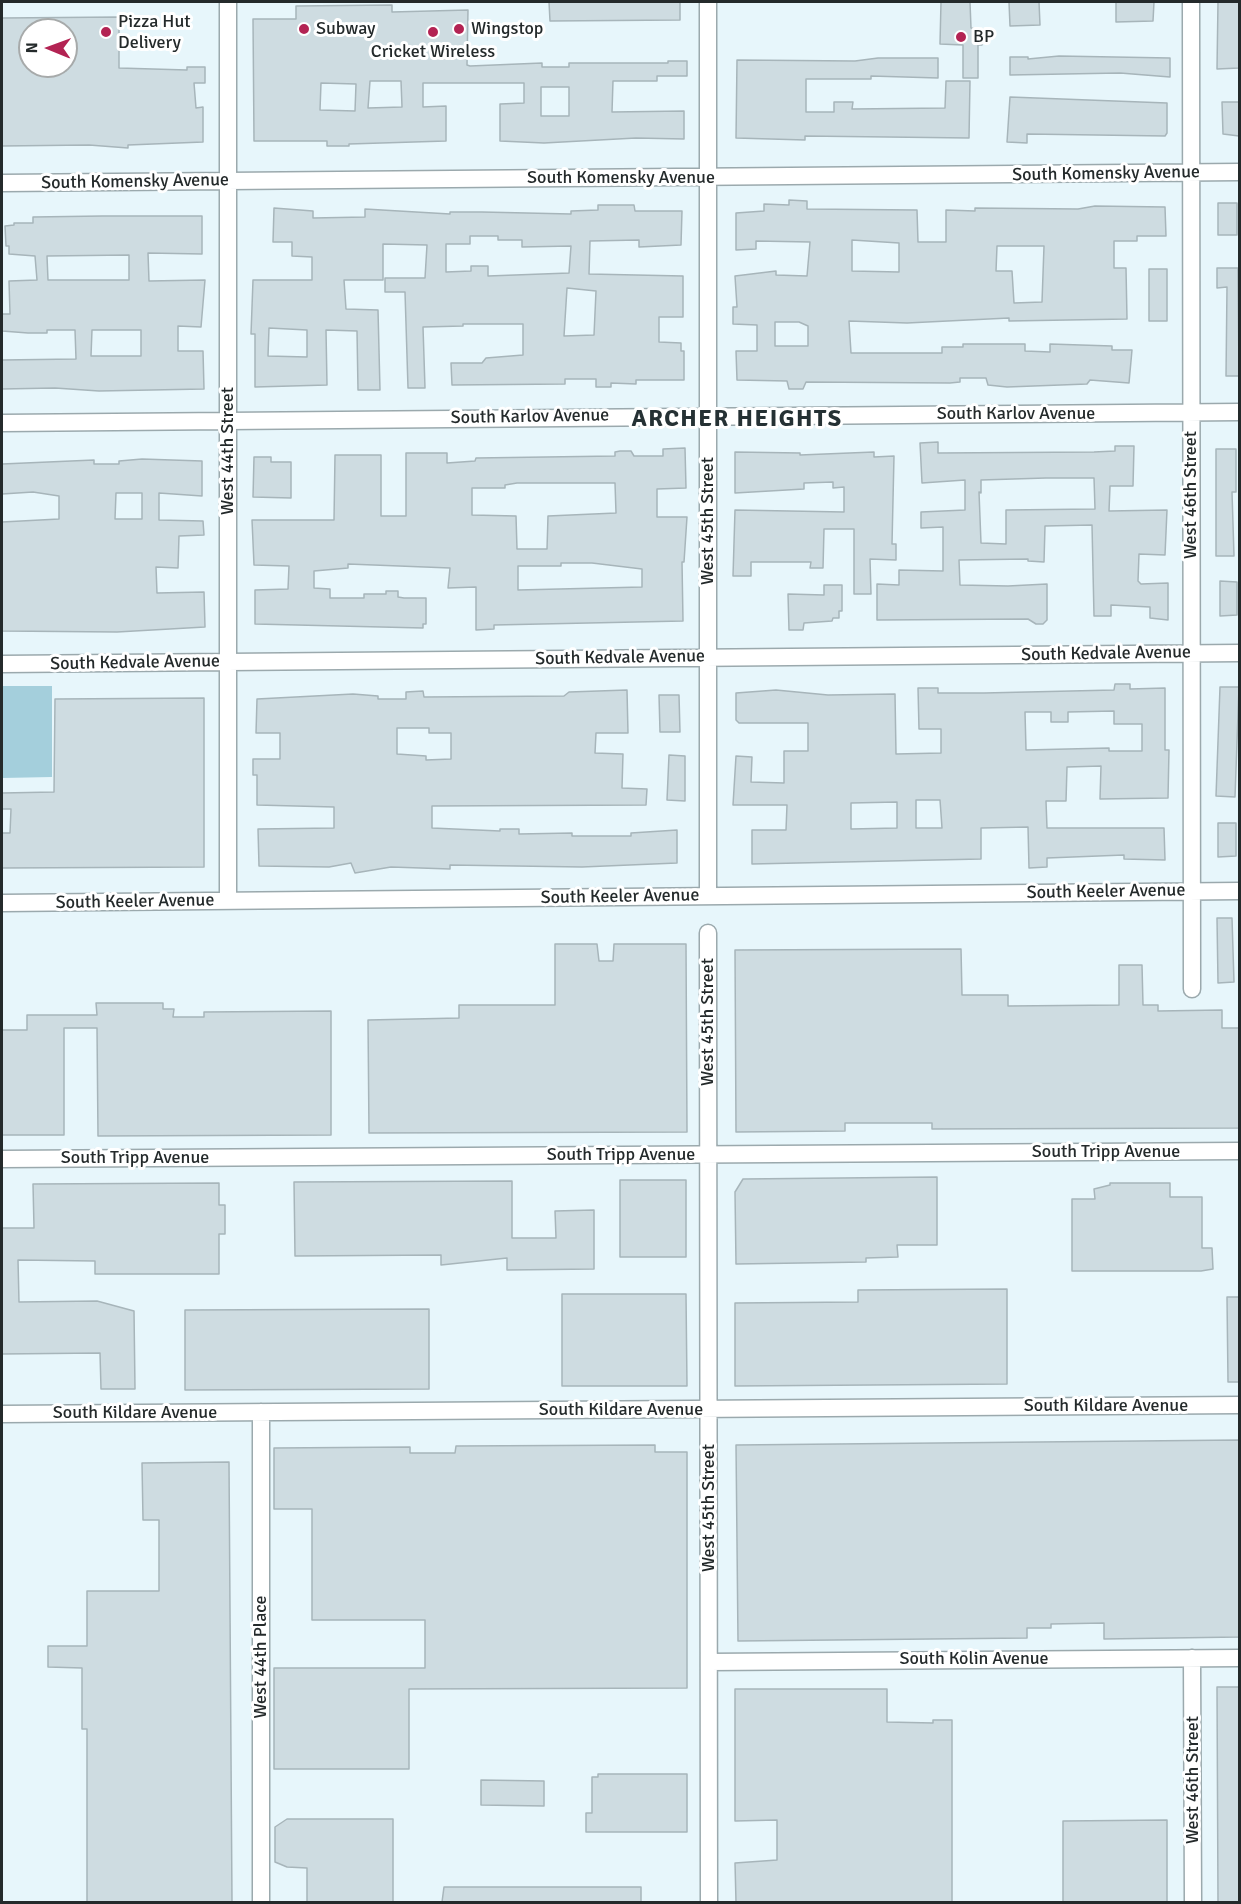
<!DOCTYPE html>
<html>
<head>
<meta charset="utf-8">
<style>
  body { margin:0 }
  #map { position:relative; width:1241px; height:1904px; overflow:hidden; background:#e7f6fb; font-family:Signika,sans-serif }
  canvas { display:block }
  .frame { position:absolute; inset:0; border:3px solid #242a2b; pointer-events:none }
  .north { position:absolute; left:18px; top:18px; width:60px; height:60px; box-sizing:border-box; background:#fff; border:2px solid #a7aaaa; border-radius:50%; rotate:271deg; font-size:16px; font-weight:700; line-height:24px; text-align:center; color:#242a2b }
  .north::after { content:''; display:block; margin:auto; width:21px; height:27px; background:#b32353; clip-path:polygon(50% 0,100% 100%,50% 72%,0 100%) }
</style>
</head>
<body>
<div id="map">
<canvas width="1241" height="1904"></canvas>
<div class="frame"></div>
<div class="north">N</div>
</div>
<script>
const g = document.querySelector('canvas').getContext('2d');
g.lineJoin = 'round';
function fillPath(path, color) { g.fillStyle = color; g.fill(path, 'evenodd'); }
function stroke(path, color, width, dash) { g.strokeStyle = color; g.lineWidth = width; g.lineCap = dash ? 'butt' : 'round'; g.setLineDash(dash || []); g.stroke(path); }
function label(font, color, halo, rows, align = 'center') {
  g.font = font + ' Signika,sans-serif'; g.lineWidth = 6; g.setLineDash([]); g.textBaseline = 'middle'; g.strokeStyle = halo; g.fillStyle = color; for (const [text, x, y, turn = 0] of rows) {
    g.save(); g.translate(x, y); g.rotate((+turn || 0) * Math.PI / 180); g.textAlign = isNaN(turn) ? turn : align; if (halo) g.strokeText(text, 0, 0); g.fillText(text, 0, 0); g.restore();
  }
}
const green = new Path2D(`
  M2,686H52V777L2,778Z`);
const building = new Path2D(`
  M549,2H680V20L550,21Z
  M941,2H970L971,28L983,29L982,45H978V78H963V45L940,44Z
  M1009,2H1039L1040,25L1010,26Z
  M1116,2H1154L1153,21L1116,22Z
  M1218,2H1239V68L1217,69Z
  M392,5V12L468,10L467,65L470,66L542,63V67H569V63H668V61H687V76H657V81H613L612,112L684,111V139L636,138L544,143L500,141V104L524,103V83H423V107L446,106V141L349,144V146H327V141H254L253,19H296V6ZM370,81H401L402,107L368,108ZM321,83L356,84L355,111L320,110ZM541,87H569V116H541Z
  M119,17V68L187,70V67H205V83H194L196,108L203,107V142L128,145V148L89,145L2,146V18ZM30,30H66V71L30,70Z
  M1059,56L1170,58V77L1120,73L1010,75V57H1028V59Z
  M878,58H938V78L871,76V79H806V112H834V102H853L852,109L945,108L946,81H970L969,138L805,136V140L736,138L737,60L855,61Z
  M1010,97L1167,103V133L1165,136L1027,134V143L1007,142Z
  M1222,102H1239V136L1223,134Z
  M789,200L807,201V209L917,210L918,242H946V210L975,211V208L1078,209L1095,206L1165,207L1166,236H1137V241H1114V268H1126L1127,319L1009,321V318L907,323L849,321L851,353H942V347H963V344H1025V351L1050,352V344L1112,346V350H1132L1129,383L1090,380L1087,384L1007,387L988,385L986,378H960V382L950,383L806,382L803,389H789L787,381L737,380L736,351H757V325L733,324V307H737L735,276L776,271V275L807,276L810,242L756,241V249L736,250V213L764,211V204L789,205ZM852,240L899,243V272L852,271ZM997,246H1044L1042,302L1014,303L1012,271H996ZM775,322H799L808,326V346H775Z
  M1218,203H1237V235H1218Z
  M598,205H634L635,211H682L681,245L639,247V240L590,241L589,274L683,276V317H659V342L681,343V351H684V380H636V384L611,383V387H596V379H565V384L452,385L451,363H482L486,358L523,355V324H463V326L423,327L425,388H408L405,292H385V278H425L427,245L383,244V280H344L346,309L378,310L380,390H358L357,331L326,330L327,385L255,387V334H251L253,280H312V257L292,256V242H273L274,208L313,211V218L365,217V209L450,214V212H482L571,214V211L598,210ZM470,236H498V240H522V247L571,246L569,273L488,276V266H471V271L446,272V244H470ZM567,288L596,291L594,335L564,336ZM269,328L307,330V357L268,356Z
  M102,216H202V254L148,253L149,281L205,280L201,327L178,326V351H203L204,389L99,391L55,388L2,389V360L76,359L75,330H47V333H28L2,331V314H10L9,281L37,280L35,256L9,254V246H6L5,226L14,225V223H33V217ZM129,255V280H48L47,256ZM92,330H141V356H91Z
  M1217,268H1238L1239,376H1226L1227,287L1217,288Z
  M1149,269H1167V321H1149Z
  M938,442V453L1094,452L1115,451V446H1134L1133,486H1110L1109,511L1167,510L1165,555L1139,554L1138,581L1141,584L1168,583V620L1150,618V607L1111,605V616H1094L1092,525L1045,526L1044,562L1028,561V559L959,560L960,585L1008,586L1047,584V620L1043,624H1036L1028,619L877,620V584L899,585V570L943,571V527L921,528V512L965,510V480L922,483L920,443ZM1046,478H1094L1095,509L1006,510V544L981,543L979,492L981,493V480Z
  M685,448L686,488L657,489V517H687L684,562H682L683,621L494,625V629L476,630V587L448,588L450,568L348,564V568L314,571V588L330,589V598H364V594H386V591H398V597L404,598H426V624H423V628L255,624V590L288,589L289,566L254,565L252,520H334L335,455H381V516H406V453H447V463L475,461L476,458L615,456V452L620,451H631L634,456H663V449ZM517,483H615L616,513L548,516L547,549H517L516,516L472,515V488H505V485ZM561,563H592L642,569V587L518,590V566H561Z
  M1216,449H1236V492H1232L1234,556H1216Z
  M735,452L800,453V455L874,452V457L894,456L892,544H896V560L870,559L871,594H854V529H824L823,568H810L811,562H751V576H733L735,510L844,512V487L833,488V482L804,483V489L735,493Z
  M254,457H271V462H291V498L253,497Z
  M142,459L202,461V496L159,493V520L203,521L204,535L179,536L178,568L156,567L157,593L204,592L205,627L117,632L2,631V522L59,519V496L33,492L2,494V464L94,460V464H119V461ZM116,493H142V519H115Z
  M1220,581L1237,582V615L1220,616Z
  M824,585H842V611H839V618H833L832,621L804,623L803,630H789L788,594L824,595Z
  M1115,684H1130V689L1165,688V750H1169L1168,798L1100,799L1101,766L1067,767L1066,801H1046L1047,828H1164L1165,860L1124,859V855L1047,858V867L1029,868L1028,827L981,828V859L752,864V830H786L787,805H733L736,756L752,757L751,782L784,783V751H808V723H739L736,720V693L776,690L828,695L895,694L896,754L941,753V729H919L918,688H938V693H984L1114,690ZM1114,711V724H1142V751H1109V748L1026,750L1025,712H1051V722H1068V712ZM916,800H940L942,828H916ZM897,802V828L851,829V803Z
  M1220,687H1239L1235,797L1216,796Z
  M627,690L628,733H596L595,753L623,754L622,788L647,789L646,805L432,806V828L500,831V829H519V834L572,833V836H631V833L677,830V863L582,867L450,865V869L391,867L355,873L351,863L329,867L259,866L258,829L334,828V807L257,805V775H253V759H280V733H256L257,699L353,694L378,696V699H406V692L423,691L424,697L564,696L569,692ZM397,728H429V733H451V759L426,760V756L397,754Z
  M659,695H679L680,732H660Z
  M204,698V867L2,868V833H10L11,809H2V793L54,792L55,699Z
  M669,755L685,756V801L667,800Z
  M1218,823H1236V856L1218,857Z
  M1217,918H1232L1234,982L1218,983Z
  M555,944H597L599,961H613L614,944H686L687,1132L369,1133L368,1020L459,1018V1005H555Z
  M961,949L962,995H1008V1006L1119,1005V965H1142L1143,1005H1158V1011L1222,1010V1028H1239V1128L932,1129V1123H845V1131L736,1132L735,950Z
  M96,1003H163V1009H174L173,1017H204V1012L331,1011V1135L98,1136L97,1028H64V1135H2V1030H27V1015H97Z
  M937,1177V1245H897L898,1257L866,1258V1262L736,1264L735,1192L743,1179Z
  M620,1180H686V1257H620Z
  M512,1181V1238H556L555,1211L594,1210V1269L507,1270V1258L441,1265V1255L295,1256L294,1182Z
  M219,1183V1205H225V1234H219V1274H95V1261L18,1260L19,1302L97,1301L134,1311L135,1389H101L100,1353L2,1354V1228H34L33,1184Z
  M1110,1183H1170V1197H1202V1248H1212L1213,1269L1201,1271H1072V1199H1095L1094,1189L1110,1185Z
  M1007,1289V1384L735,1386V1303L858,1302V1290Z
  M562,1294H686L687,1386H562Z
  M1227,1297H1239V1382H1228Z
  M429,1309V1389L185,1390V1310Z
  M1239,1440V1637L1104,1639V1623L1051,1624V1628H1027V1638L738,1641L736,1445Z
  M655,1445V1452H687V1688L409,1689V1769H274V1668H425V1620H312V1509H274V1448L410,1447V1453H455L456,1446Z
  M229,1462L232,1902H87V1729H82V1668L48,1667V1646H87V1591H159V1520H143L142,1463Z
  M1217,1687H1239V1902H1218Z
  M735,1689H887V1722L933,1723V1720H952V1902H736L735,1863L777,1860V1820L735,1821Z
  M598,1774H687V1832H586V1813H592V1777H598Z
  M481,1780L544,1781V1806L481,1805Z
  M287,1819H393V1902H307V1868L287,1867L275,1862V1827Z
  M1167,1820V1902H1063V1821Z
  M444,1887H641V1902H442Z`);
const minor = new Path2D(`
  M708,2V896
  M1191,2L1192,989
  M2,183L1240,172
  M2,423L1240,412
  M2,664L1240,653
  M228,901V2
  M2,903L1240,891
  M708,933L709,1902
  M2,1159L1240,1151
  M2,1414L1240,1405
  M1192,1658L1193,1902
  M709,1662L1240,1658
  M261,1902V1412`);
const markers = [
  [304,29,6,"#b32353"],
  [459,29,6,"#b32353"],
  [106,32,6,"#b32353"],
  [433,32,6,"#b32353"],
  [961,37,6,"#b32353"]
];
const poiNames = [
  ["Pizza Hut",118,22],
  ["Delivery",118,43],
  ["Subway",316,29],
  ["Wingstop",471,29],
  ["BP",973,37],
  ["Cricket Wireless",433,52,"center"]
];
const streetNames = [
  ["South Komensky Avenue",1106,174,-1],
  ["South Komensky Avenue",621,178],
  ["South Komensky Avenue",135,182,-1],
  ["South Karlov Avenue",1016,414],
  ["South Karlov Avenue",530,417,-1],
  ["West 44th Street",228,451,-90],
  ["West 46th Street",1191,495,-90],
  ["West 45th Street",708,521,-90],
  ["South Kedvale Avenue",1106,654,-1],
  ["South Kedvale Avenue",620,658,-1],
  ["South Kedvale Avenue",135,663,-1],
  ["South Keeler Avenue",1106,892,-1],
  ["South Keeler Avenue",620,897,-1],
  ["South Keeler Avenue",135,902,-1],
  ["West 45th Street",708,1022,-90],
  ["South Tripp Avenue",1106,1152],
  ["South Tripp Avenue",621,1155],
  ["South Tripp Avenue",135,1158],
  ["South Kildare Avenue",1106,1406],
  ["South Kildare Avenue",621,1410],
  ["South Kildare Avenue",135,1413],
  ["West 45th Street",709,1508,-90],
  ["West 44th Place",261,1657,-90],
  ["South Kolin Avenue",974,1659],
  ["West 46th Street",1193,1780,-90]
];
const districtNames = [
  ["ARCHER HEIGHTS",737,420]
];
fillPath(green, '#a4cfdc');
fillPath(building, '#cedce1');
stroke(building, '#a7b5ba', 1.5);
stroke(minor, '#9ba9ad', 19);
stroke(minor, '#fff', 16);
for (const [x, y, r, color] of markers) { const dot = new Path2D(); dot.arc(x, y, r, 0, 2 * Math.PI); g.fillStyle = color; g.fill(dot); stroke(dot, '#fff', 2); }
label('18px', '#242a2b', '#fff', poiNames, 'left');
label('18px', '#242a2b', '#fff', streetNames);
g.letterSpacing = '1.5px';
label('bold 24px', '#253134', '#fff', districtNames);
g.letterSpacing = '0px';
</script>
</body>
</html>
